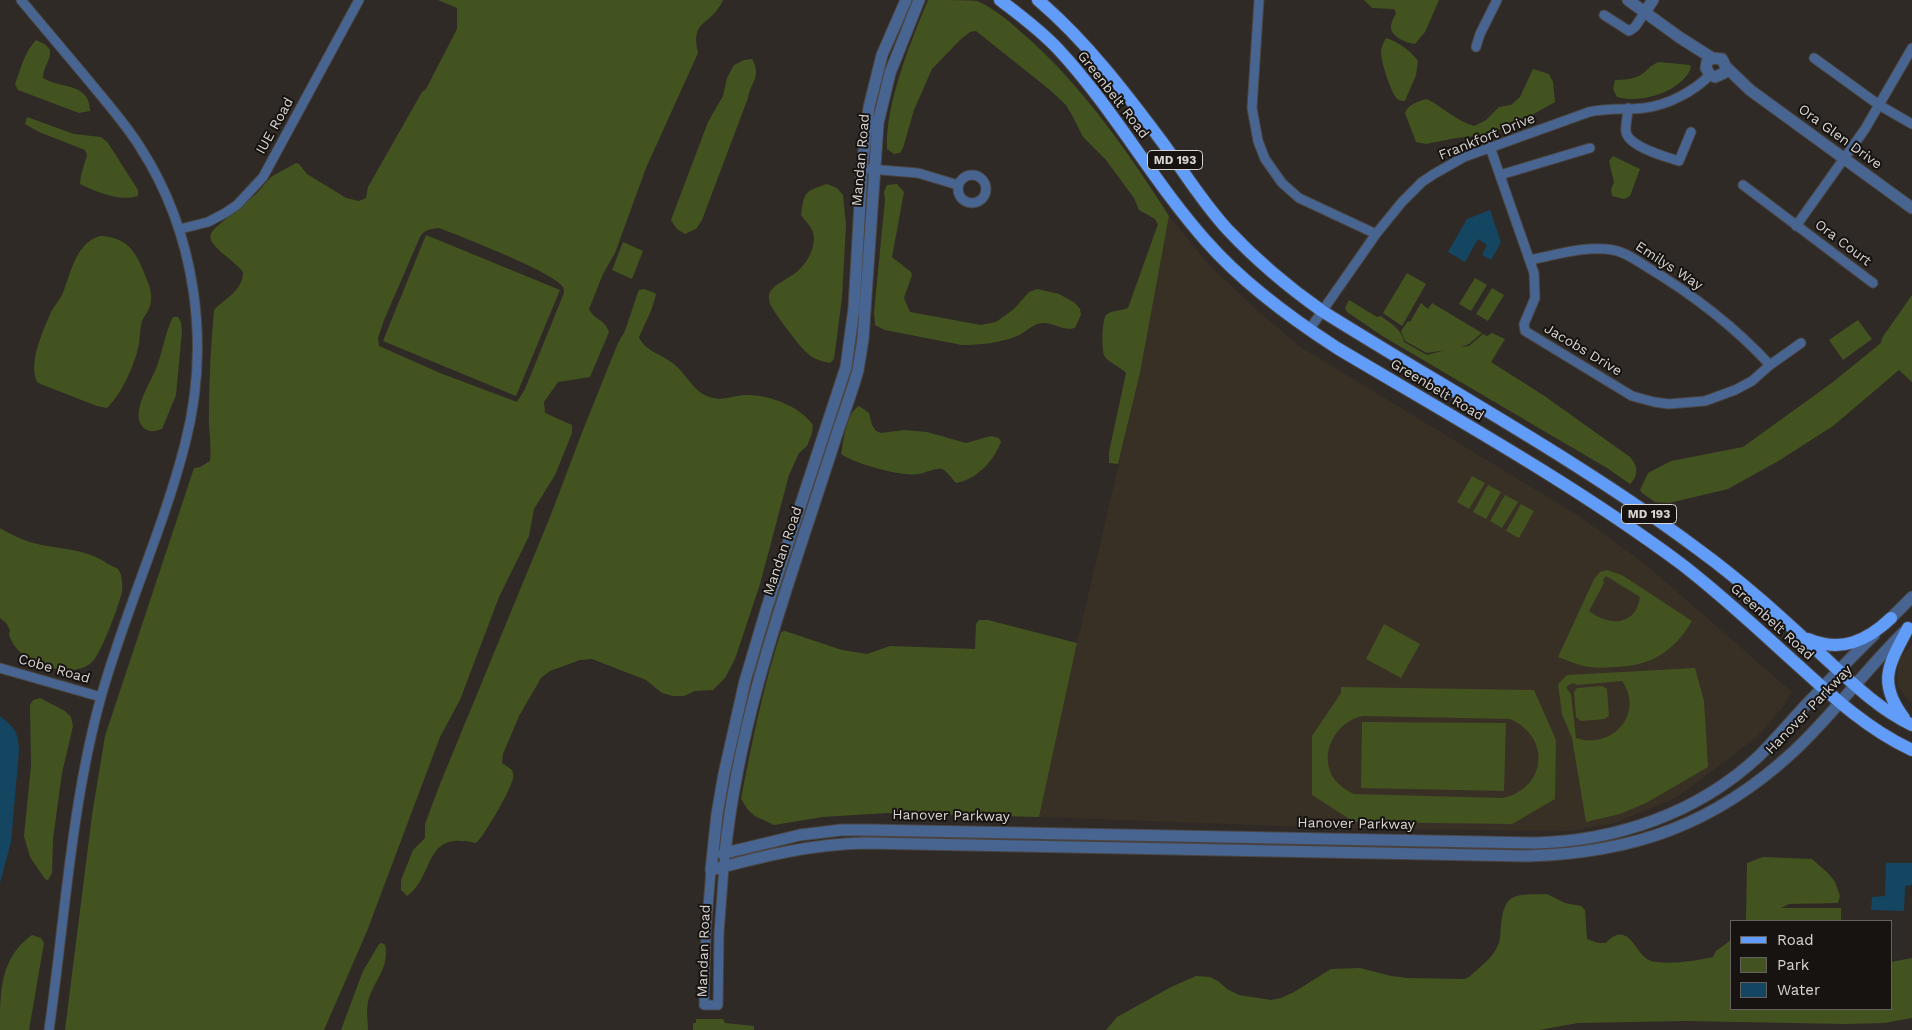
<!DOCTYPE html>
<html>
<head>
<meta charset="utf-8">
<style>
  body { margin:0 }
  #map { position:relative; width:1912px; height:1030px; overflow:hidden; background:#2f2a26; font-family:"Work Sans",sans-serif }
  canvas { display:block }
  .legend { position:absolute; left:1730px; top:920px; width:162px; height:90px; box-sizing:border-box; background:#161311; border:1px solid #64615e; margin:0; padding:6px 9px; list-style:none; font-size:15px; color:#d8d5d2 }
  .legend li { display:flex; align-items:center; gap:10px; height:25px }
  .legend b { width:25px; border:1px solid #64615e }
</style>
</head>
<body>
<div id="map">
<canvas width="1912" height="1030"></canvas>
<ul class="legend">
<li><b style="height:6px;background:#619cf9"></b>Road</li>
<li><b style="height:14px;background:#435320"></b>Park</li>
<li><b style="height:14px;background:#144662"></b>Water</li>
</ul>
</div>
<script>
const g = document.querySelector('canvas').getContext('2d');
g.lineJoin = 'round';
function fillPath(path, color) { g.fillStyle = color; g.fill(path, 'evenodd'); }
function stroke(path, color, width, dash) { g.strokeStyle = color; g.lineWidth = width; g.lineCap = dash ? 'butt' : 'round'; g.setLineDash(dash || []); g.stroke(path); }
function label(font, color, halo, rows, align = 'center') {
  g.font = font + ' "Work Sans",sans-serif'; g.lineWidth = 4; g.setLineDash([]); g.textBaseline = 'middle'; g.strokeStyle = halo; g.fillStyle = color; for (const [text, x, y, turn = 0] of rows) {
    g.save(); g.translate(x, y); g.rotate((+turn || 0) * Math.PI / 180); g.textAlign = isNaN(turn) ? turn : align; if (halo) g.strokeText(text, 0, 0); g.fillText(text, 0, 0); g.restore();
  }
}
const built = new Path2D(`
  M1169,216L1210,266L1258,311L1299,346L1579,516L1644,563L1792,692L1783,707L1758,736L1676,798L1615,823L1568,831L1363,829L1039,817L1073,660L1140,373Z
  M1912,644V703L1908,700L1897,685L1898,660Z`);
const green = new Path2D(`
  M438,0H723C711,27 690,18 698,53L646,168L615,253L603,274L589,309C594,320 605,319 609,332L590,377L558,382L544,402L545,413L572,425V433L555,475L534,509L529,536L499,597L460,700L440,737L367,931L324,1030H65L92,815L105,736L194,468L200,467L210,461C212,445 208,428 209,411C209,378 211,344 214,310C225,298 243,291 243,272C236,262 215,250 211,240C209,235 212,232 215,228L256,194L271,177L296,163L299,164L307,174L346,198L359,201L366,198L368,187L422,92L426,89L457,29V8ZM439,228C460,236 553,272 562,286C564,288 564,291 564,293L525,389L517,402L440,373L379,346L378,338L384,320L420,237C425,229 430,229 439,228Z
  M928,0C939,0 969,0 977,1C993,8 1008,20 1021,32C1079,81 1129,153 1169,216L1140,373L1118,464L1109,463V452L1126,373C1120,367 1110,363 1105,357C1101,352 1102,320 1106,315C1111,310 1121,311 1128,308L1158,224L1155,219L1139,210L1134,198L1106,160L1083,137L1073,117L1066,105L1050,90L976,31L970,32L960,40L932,69L914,110L903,148L900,153L894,154L887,149C885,104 911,41 928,0Z
  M1364,0H1439L1425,32L1415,44C1406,43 1389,36 1391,25C1392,21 1394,17 1396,13L1394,9L1372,8Z
  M1386,38C1397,41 1411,51 1418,61L1416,75L1405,101C1400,101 1397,100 1395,96C1389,86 1382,64 1381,53C1381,48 1383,43 1386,38Z
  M36,40L46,45L50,50C51,61 43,67 43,78C60,89 90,82 90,111L79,113L18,90L15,84C21,68 24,53 36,40Z
  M752,59C762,77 751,81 748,98L702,220L696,229L685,234L677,229L671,220L708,122L723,96L727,78L734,65L744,60Z
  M1659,62L1690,65L1691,68C1681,92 1641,104 1617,97L1613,89L1615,80C1623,80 1632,79 1639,76C1648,71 1648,66 1659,62Z
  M1533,69L1549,74L1553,82L1555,102L1530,116L1487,135L1456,138L1426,144L1416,142L1405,113C1408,104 1419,101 1427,99C1443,107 1456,121 1474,126L1486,120L1499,107L1511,105L1520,97Z
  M27,117L74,134L101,137L108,143L138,190V196C119,202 97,192 80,184L81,175L87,155L85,150L39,132L25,124Z
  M1613,156L1640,169L1630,196L1624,199L1612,196L1611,190L1614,182L1609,161Z
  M827,184L837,188L843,195L846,225L842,298L834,359L830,363C821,361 813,359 806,352C799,346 773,311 770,304C769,300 768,296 770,292C775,284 784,281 791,276C803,269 814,253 814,238C814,229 806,222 801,215C804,192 805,191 827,184Z
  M897,184L904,192L892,257L911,272L912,275L904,298L910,312L981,325L996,322L1014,309L1029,292L1037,289L1059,294L1075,303L1080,309L1081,315L1075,328C1064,331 1056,324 1045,323C1033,322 1027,332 1017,336C1000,343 980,345 962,345L885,330L875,325L874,312L885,200L884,192L887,185Z
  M426,235L560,290L516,396L383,341Z
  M100,236C127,237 136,251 145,275C148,283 152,290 151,300C151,309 145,314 142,321C140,328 140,336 139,344C135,364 122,394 107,408L97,406L43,385L37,382C28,362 43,331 51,312C54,306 59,301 62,295C71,274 75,243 100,236Z
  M623,242L643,251L632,279L612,270Z
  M1407,273L1426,284L1402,326L1383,313Z
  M1475,278L1487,285L1471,311L1459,304Z
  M1492,288L1504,295L1488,321L1476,314Z
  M644,289L655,293L656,295L651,311L639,337C644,350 660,354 671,362C685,371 692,390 707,396C721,402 731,396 745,395C768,394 800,406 813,425L812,433L807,446L799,453L789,475L760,584L735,659L725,678L713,690L695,691L684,696H673L662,693L646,680L592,659L580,660L550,671L541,678L519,716L503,754L502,763L512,770C513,772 514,775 513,778C512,788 483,838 476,843C422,830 436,875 407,896L401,890V880L413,850L425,838V824L440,784L550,517L583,430L618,343L625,331L637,295L639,290Z
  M1912,295V382L1899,370L1833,426L1780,460L1728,489L1669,503L1655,502L1642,493L1640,490L1648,473L1671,461L1743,447L1833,382L1881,343L1882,338Z
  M1349,300L1377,317L1381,316C1391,324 1402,329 1404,342L1427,355L1446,350L1427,353L1405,341L1401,331L1408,321L1410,322L1421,303L1428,309L1432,303L1482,333L1469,344L1461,347L1469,346L1483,334L1487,336L1492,333L1505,339L1491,362L1543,395L1630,457C1638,466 1639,475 1630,484L1607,468L1384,337L1347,312L1345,308Z
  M173,317H178L181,322L182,331L176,395L162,429C156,431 150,433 144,428C128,414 152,381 157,366C163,351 165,332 173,317Z
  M1858,320L1872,339L1843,360L1829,340Z
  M859,406L869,413L872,425L876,431L881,433L904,430L927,432L966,443L991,436L999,438L1001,442C993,462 977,479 956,483C952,479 947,471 942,469C934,468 926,473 919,474C901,477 856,464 841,454C844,440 846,413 859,406Z
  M1472,476L1485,483L1469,509L1457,502Z
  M1488,485L1501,492L1486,519L1473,512Z
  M1505,495L1518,502L1502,528L1490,521Z
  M1521,504L1534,511L1519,538L1506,531Z
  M0,528C13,536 27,542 42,545C67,550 86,549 108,564C111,566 115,567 118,569C122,574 123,585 122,591C120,603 101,654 92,662C79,674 57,671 42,664C25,656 16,653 9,635L10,630L7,624L0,618Z
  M1607,570L1622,575L1692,621C1673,653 1649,667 1612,667C1603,668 1593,668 1584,666C1575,664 1567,660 1558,657L1594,579L1600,572ZM1606,576L1640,597C1636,627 1608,626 1589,611L1604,583L1603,580Z
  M979,620H988L1077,643L1039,817L887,813L823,817L774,825L755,816L748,810L741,799C752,742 763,687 781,632L785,631L842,650L867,654L890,646L975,649L976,624Z
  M1384,624L1420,644L1401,678L1366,659Z
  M1695,668L1704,701L1708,767L1646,803L1620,814L1586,822L1572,738L1562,714L1558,684L1567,675ZM1622,681C1645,714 1612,750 1576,738L1571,694L1567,689V686L1573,683L1577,685Z
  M1602,686L1607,689L1609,716L1605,719L1581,721L1576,717L1574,692L1577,688Z
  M1341,687L1534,690L1556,740L1555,799L1512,824L1354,822L1312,795V736L1341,693ZM1363,716L1510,719C1551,737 1547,788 1503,798L1354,794C1347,791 1340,786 1335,780C1317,756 1335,721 1363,716Z
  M40,698L65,711L71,717L73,726L62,773L53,839L52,873L48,880L45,879L30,857L24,836L31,766L30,705L33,700Z
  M1362,722L1506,723L1504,791L1361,788Z
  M1763,857L1812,859L1829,874L1835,882L1840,896L1838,903L1789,904L1781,908H1841V921H1746L1747,863Z
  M1547,894L1565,903L1581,906L1585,910L1587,939L1598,943H1606C1629,918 1635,956 1651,961C1667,965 1696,961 1713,957L1716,951L1731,940V1009H1891V962L1912,958V1018L1884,1023L1846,1024L1686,1021L1578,1023L1539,1030H1106L1117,1017L1171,987L1196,976L1210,977L1218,981L1227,989L1239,995L1271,1000L1281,998L1294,992L1331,969L1360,968L1391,976L1408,978L1464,979L1469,977C1479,968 1493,958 1498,945C1501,940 1500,932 1501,926C1504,891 1516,895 1547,894Z
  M32,935L41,938L44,943L29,1030H0C0,991 0,958 32,935Z
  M382,943L385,945C390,969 373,981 368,1002C366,1012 368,1021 368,1030H341L363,971L379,944Z
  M696,1019H723L725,1023L754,1026V1030H693V1023H696Z`);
const water = new Path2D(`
  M1490,210L1501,242L1491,260L1482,255L1487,245L1478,239L1465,262L1448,252L1467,219Z
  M0,716C14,728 18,730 19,750L11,842L0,883Z
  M1886,863H1912V885L1905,886L1904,911L1871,910L1872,897L1885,896Z`);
const minor = new Path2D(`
  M21,0C44,27 66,54 89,81C106,102 125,123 140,147C196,234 211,344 185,444C163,530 125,611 101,697C71,805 65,919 49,1030
  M1259,0L1252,108L1258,141L1265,159L1282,183L1299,198L1376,234
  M1604,15L1629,31L1635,27L1645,12
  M1476,47L1480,34L1497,0
  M1814,58L1879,105L1912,124
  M1628,108C1628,116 1625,124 1626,132C1629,147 1666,157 1679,161L1691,132
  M1490,147L1534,273L1535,298L1524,324L1525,331L1632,396L1654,402L1669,404L1705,401L1735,390L1752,381L1770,365L1801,343
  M869,169L918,173L958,185
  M1500,175L1590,148
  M958 189a14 14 0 1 1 28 0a14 14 0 1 1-28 0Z
  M1743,185L1873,283
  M1796,226L1865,129L1912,48
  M180,229L208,222L225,213L237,205L263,177L359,0
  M1530,260C1556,255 1587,245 1613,250C1626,252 1637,261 1647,267C1692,294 1734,326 1770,365
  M1309,330L1376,234L1402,202L1422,182L1434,174L1464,157L1589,112C1607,108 1625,110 1644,108C1668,105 1693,92 1710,75
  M0,668L101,697
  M711,870L706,932L704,1005H718L719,933L725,853L721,854`);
const tertiary = new Path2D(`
  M906,0L882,55L869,107L862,168L854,308L846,367L767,607L745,681L724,774L717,814L711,870C764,856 811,844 866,843L1527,856C1634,853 1715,824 1793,752C1833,715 1865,670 1904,632
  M919,0L890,73L878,123L863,339L858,370C851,396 841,420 833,446C790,581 740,710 725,853L800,835L841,830H868L1534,843C1617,841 1698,813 1759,756C1775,740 1790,722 1805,706C1828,682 1850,658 1874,635
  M1628,0L1679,37L1712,58
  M1645,12L1653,0
  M1726,67L1724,73L1715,77L1710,75L1706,68L1707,62L1712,58L1722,59L1726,67L1750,90L1912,208
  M1885,624L1912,597`);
const primary = new Path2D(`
  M1000,0C1020,15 1041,31 1058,49C1113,108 1152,180 1206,241C1243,283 1289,317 1337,348C1453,417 1572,483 1680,563C1722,595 1761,632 1800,667C1835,699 1869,730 1912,750
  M1038,0C1086,41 1125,92 1163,143C1184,172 1203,203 1227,229C1256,260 1288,287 1322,311C1448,390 1580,461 1699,550C1743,582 1783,619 1823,656C1850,681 1878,709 1912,725
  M1808,639C1841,653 1867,641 1891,618
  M1904,718C1876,681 1890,663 1908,628`);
const shields = [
  [1175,160,55],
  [1649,514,55]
];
const shieldNames = [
  ["MD 193",1175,160],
  ["MD 193",1649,514]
];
const streetNames = [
  ["Greenbelt Road",1113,95,52],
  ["IUE Road",275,126,-61],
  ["Frankfort Drive",1487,137,-22],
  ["Ora Glen Drive",1840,137,36],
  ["Mandan Road",861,160,-85],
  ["Ora Court",1843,243,37],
  ["Emilys Way",1669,266,33],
  ["Jacobs Drive",1583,350,31],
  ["Greenbelt Road",1437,390,31],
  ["Mandan Road",783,551,-71],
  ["Greenbelt Road",1772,622,42],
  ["Cobe Road",54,669,16],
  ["Hanover Parkway",1809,710,-46],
  ["Hanover Parkway",951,816,1],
  ["Hanover Parkway",1356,824,1],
  ["Mandan Road",704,951,-88]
];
fillPath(built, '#382f25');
fillPath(green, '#435320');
fillPath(water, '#144662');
stroke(minor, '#4a4542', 11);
stroke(tertiary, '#4a4542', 13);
stroke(primary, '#4a4542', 14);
stroke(minor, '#486592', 9);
stroke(tertiary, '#486592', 11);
stroke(primary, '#619cf9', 12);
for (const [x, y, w] of shields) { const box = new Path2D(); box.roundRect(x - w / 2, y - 9.5, w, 19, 4); g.fillStyle = '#161311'; g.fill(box); stroke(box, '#d8d5d2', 1); }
label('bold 12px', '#d8d5d2', null, shieldNames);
label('14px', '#d8d5d2', '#161311', streetNames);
</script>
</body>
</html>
